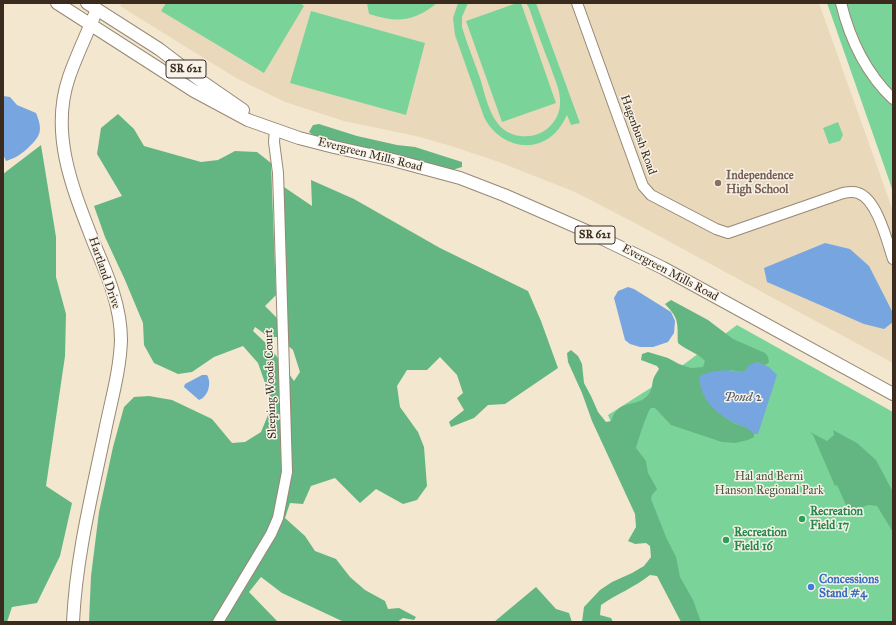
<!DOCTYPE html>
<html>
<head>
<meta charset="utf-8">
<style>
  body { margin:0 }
  #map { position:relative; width:896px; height:625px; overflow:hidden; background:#f3e7cf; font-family:"IM FELL Great Primer",serif }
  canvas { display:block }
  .frame { position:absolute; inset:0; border:4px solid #3b2a1e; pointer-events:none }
</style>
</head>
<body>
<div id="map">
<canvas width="896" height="625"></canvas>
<div class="frame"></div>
</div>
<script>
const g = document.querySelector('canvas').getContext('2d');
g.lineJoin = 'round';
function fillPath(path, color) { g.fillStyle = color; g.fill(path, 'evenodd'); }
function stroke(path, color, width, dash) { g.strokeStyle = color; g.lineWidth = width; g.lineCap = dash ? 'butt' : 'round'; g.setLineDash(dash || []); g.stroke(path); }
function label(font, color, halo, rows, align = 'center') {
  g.font = font + ' "IM FELL Great Primer",serif'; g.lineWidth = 3; g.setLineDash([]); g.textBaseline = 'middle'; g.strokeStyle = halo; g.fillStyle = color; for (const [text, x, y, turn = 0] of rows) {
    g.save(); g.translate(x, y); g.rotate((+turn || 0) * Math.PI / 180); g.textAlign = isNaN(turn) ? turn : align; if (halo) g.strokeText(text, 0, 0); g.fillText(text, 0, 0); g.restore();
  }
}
const built = new Path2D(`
  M122,3H819L893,211V363L635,223L575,192L499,162L451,146L416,136L344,121L285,102L236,78L120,6Z`);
const green = new Path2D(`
  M166,3H300L304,6L264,73L161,11Z
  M367,3H437C414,22 397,23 369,14Z
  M458,3H468L462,17V27C467,44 474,61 480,78C485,94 489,116 502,128C513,138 532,139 544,131C555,124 561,112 560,100C560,89 554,78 551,68C543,48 536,28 529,8L526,3H536L580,123L571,125L567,115C564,121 560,128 555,133C532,156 497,144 484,117L455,35L453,18Z
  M517,3H521L556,103L502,122L466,21Z
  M827,3H893V192L888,177Z
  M311,11L425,43L406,115L290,83Z
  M838,122L843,135L840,141L829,144L823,128Z
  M737,325L893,412V622H694L608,415L660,382Z`);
const forest = new Path2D(`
  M118,114L134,129L144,146L201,162L218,160L235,151L257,152L271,163L276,295L265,306L277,318L285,319L283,232L284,187L312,206L311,180L354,199L440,248L528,291L541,321L558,368L505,404L488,405L474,418L451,427L449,422L464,410L457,398L463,393L457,375L440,357L427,370H407L397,386L400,407L418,432L424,447L427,486L417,500L403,504L376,489L360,503L335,478L311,486L303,504L290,503L285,518L305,536L315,551L336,559L350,577L365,590L385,601L388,609L399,608L416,617L414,620L403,618L397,622H344L282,593L261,577L249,592L278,622H89L91,576L99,512L113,447L124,407L134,397L149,396L172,400L212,419L232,443L245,442L261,432L268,415L270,397L258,363L243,346L214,357L192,372L178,374L154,363L144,345L143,323L125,280L105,237L94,206L122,196L97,154L101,128ZM255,327L269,337H278L293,350L300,372L294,381L270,347L253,331ZM280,381L291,458L281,463V462Z
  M319,124L357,136L397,145L415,147L462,162V167L452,170C426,163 400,156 374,150C357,145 321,143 309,132L313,125Z
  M41,145L56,237V277L66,314L65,356L46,486L72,503L60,556L37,603L12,607L7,622H3V174Z
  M671,300L708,320L733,339L765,353L768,357L769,362L767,364L764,365L757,362L743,372L731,370L706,399L723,416L734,423L750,429L754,434V437L748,440L735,443L722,442L671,425L655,408H651C647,412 638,441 636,448L646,461L648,473L657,489L652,495L651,499L666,537L676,557L680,577L693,600L701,622H681L657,576L650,575C635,587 617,594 601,605L600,615L611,618L613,622H582L584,607L600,590L612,582L632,573L644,566L651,557L650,546L646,543L635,544L628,541L636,527L635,514L592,421L582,393L568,362L567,353L571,350L578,356L582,364L584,383L591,396L598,412L606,422L611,421C619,397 636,409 648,395C652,390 652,385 653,380C654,376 657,372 659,369L657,366L641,360L642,354L648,352L668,358L679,364L691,368L703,367L705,361C698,353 686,350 678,343C677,335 679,325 675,317C673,313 669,308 665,304Z
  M833,430L857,443L876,460L893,492V532L877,506L868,505L849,512L837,485L835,486L813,435L810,432L827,441L834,435Z
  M536,587L556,609L569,613L572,622H494Z`);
const water = new Path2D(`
  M3,96L10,97L17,105L36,113C43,130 41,136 28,148C21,154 16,158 6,161L3,154Z
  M825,243L850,249L869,266L893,313V322L884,329L864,324L767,282L764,268Z
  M628,287L634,289L671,312L675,321L674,333L668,342L653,347H640L630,344L625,340L614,298L618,291Z
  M757,362L769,367L777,375L758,434H754C748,427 743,427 735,423C727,420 710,407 706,399C702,393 700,385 699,377C712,369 728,370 743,372L746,370L749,365Z
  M202,375H207C212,383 208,397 199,400L184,387L185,384Z`);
const minor = new Path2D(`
  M577,3L640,178L643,186L651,195L716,229L728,233L843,193C848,192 853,191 858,193C877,199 887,241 893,259
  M841,3C850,40 865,72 893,99
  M218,622L271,534L278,518L287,472L279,203L278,173L274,142L275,129`);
const major = new Path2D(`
  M57,3L194,91L248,120L299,138L334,147L393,160L460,178L504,195L593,234L663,268L893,394
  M87,3L159,49L201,81L243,110
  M73,622C76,557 92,494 105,431C111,401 120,371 121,340C121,307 108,276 95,246C74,192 49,135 69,77C77,54 88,32 97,9`);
const markers = [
  [718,183,4,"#8d6e63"],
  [802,519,4,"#2e9e5b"],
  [726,540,4,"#2e9e5b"],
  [811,587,4,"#3f7fe0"]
];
const shields = [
  [186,69,40],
  [595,235,40]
];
const shieldNames = [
  ["SR 621",186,69],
  ["SR 621",595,235]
];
const streetNames = [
  ["Hagenbush Road",638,135,70],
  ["Evergreen Mills Road",370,155,14],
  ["Hartland Drive",104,273,71],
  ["Evergreen Mills Road",670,273,28],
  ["Sleeping Woods Court",271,384,-92]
];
const educationNames = [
  ["Independence",726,176],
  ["High School",726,190]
];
const parkNames = [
  ["Hal and Berni",769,477],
  ["Hanson Regional Park",769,491]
];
const leisureNames = [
  ["Recreation",810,512],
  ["Field 17",810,526],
  ["Recreation",734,533],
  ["Field 16",734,547]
];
const shopNames = [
  ["Concessions",819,580],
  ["Stand #4",819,594]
];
const waterNames = [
  ["Pond 2",743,398]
];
fillPath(built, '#e9d9ba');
fillPath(green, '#7ad49a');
fillPath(forest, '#63b682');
fillPath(water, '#77a5e0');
stroke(minor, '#978876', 12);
stroke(major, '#978876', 14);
stroke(minor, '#fff', 10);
stroke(major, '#fff', 12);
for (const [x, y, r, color] of markers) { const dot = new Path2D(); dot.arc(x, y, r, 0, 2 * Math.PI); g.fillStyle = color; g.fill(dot); stroke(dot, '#f7f3e8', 1.5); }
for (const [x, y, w] of shields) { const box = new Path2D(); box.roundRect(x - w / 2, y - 9, w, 18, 3); g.fillStyle = '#f7f3e8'; g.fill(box); stroke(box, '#3b2a1e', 1); }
label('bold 11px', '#3b2a1e', null, shieldNames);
label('12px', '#3b2a1e', '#f7f3e8', streetNames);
label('bold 12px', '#785e54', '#f7f3e8', educationNames, 'left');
label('12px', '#4b543d', '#f7f3e8', parkNames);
label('bold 12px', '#27864d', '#f7f3e8', leisureNames, 'left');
label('bold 12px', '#366cbe', '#f7f3e8', shopNames, 'left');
label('italic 13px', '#505562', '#f7f3e8', waterNames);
</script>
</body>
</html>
